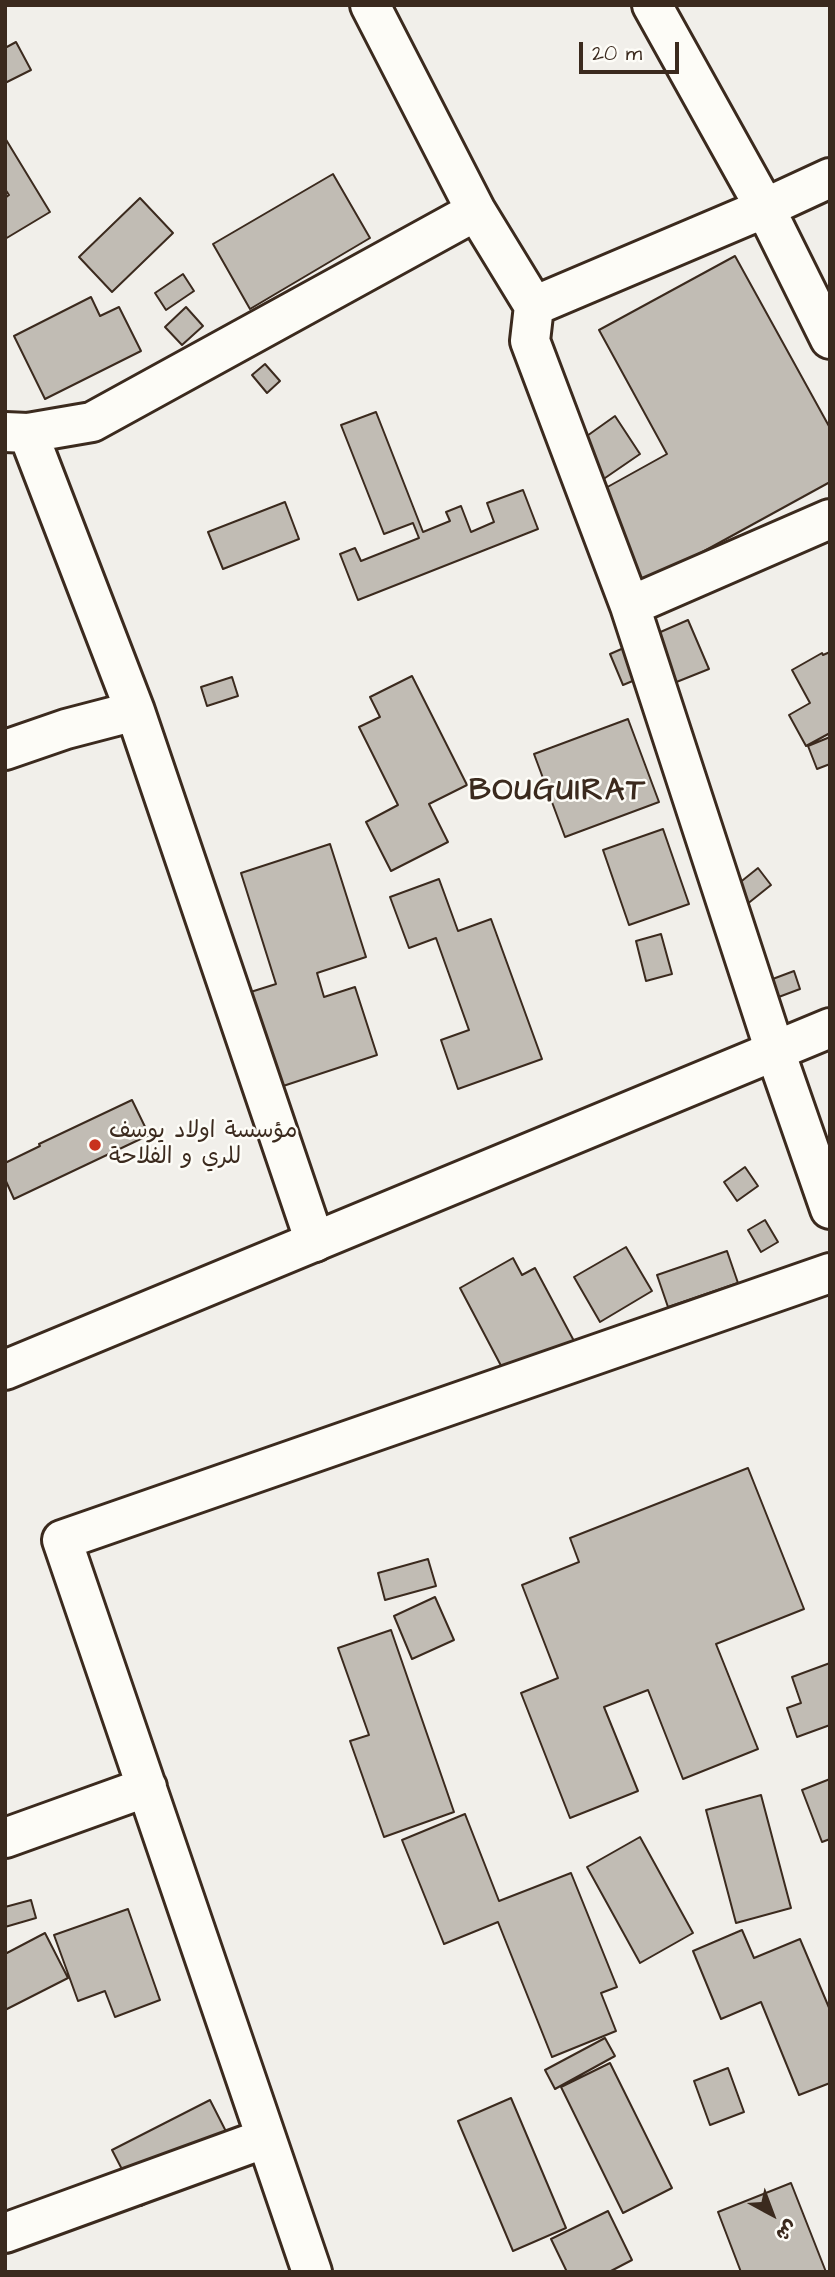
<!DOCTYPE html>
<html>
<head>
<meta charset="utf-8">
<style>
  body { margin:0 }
  #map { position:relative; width:835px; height:2277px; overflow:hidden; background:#f1efea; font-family:"Architects Daughter","Playpen Sans Arabic",sans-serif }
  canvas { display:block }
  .frame { position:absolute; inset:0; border:7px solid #3b2a1e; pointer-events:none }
  .north { position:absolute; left:737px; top:2179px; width:70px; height:70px; -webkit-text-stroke:5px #fdfcf7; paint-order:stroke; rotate:139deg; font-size:19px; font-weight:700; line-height:28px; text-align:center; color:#3b2a1e }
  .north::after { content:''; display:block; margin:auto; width:24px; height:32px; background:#3b2a1e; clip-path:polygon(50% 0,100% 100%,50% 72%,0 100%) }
  .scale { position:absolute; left:579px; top:42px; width:100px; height:32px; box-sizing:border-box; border:4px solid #3b2a1e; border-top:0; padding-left:9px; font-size:21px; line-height:24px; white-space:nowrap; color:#3b2a1e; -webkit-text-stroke:5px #fdfcf7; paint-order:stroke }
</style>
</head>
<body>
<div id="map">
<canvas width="835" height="2277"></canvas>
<div class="frame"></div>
<div class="north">ش</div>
<div class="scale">20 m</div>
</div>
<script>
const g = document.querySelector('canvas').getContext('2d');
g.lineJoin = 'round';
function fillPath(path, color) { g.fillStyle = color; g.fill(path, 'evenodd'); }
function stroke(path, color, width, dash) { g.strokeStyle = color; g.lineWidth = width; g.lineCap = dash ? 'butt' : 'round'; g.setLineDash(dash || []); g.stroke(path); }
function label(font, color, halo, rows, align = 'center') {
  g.font = font + ' "Architects Daughter","Playpen Sans Arabic",sans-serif'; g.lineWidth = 5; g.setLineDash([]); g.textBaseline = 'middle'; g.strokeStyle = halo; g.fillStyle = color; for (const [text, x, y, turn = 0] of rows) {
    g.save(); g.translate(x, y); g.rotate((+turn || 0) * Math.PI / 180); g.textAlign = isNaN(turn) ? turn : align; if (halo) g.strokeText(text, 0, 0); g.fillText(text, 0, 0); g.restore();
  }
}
const building = new Path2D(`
  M16,42L31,70L5,83V48Z
  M5,138L50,212L5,239V198L9,195L5,189Z
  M333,174L370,238L250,309L213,244Z
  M140,198L173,233L112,292L79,257Z
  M735,256L830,428V482L624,595L575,505L667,454L599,330Z
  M183,274L194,291L166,310L155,293Z
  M91,297L100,316L119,307L141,351L45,399L14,336Z
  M186,307L203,326L182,345L165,327Z
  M265,364L280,381L267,393L252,375Z
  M376,412L423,532L450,521L446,512L461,506L471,532L494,522L487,503L523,490L538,529L358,600L340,554L355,548L361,561L419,538L413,523L384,534L341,425Z
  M615,416L640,454L589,489L563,453Z
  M285,502L299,539L223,569L208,532Z
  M688,620L709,669L654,691L647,675L623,685L610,654Z
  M830,652V733L806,746L789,715L810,703L792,670L822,653L823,655Z
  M412,676L467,785L429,804L448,842L391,871L366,822L398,805L359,727L380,717L370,697Z
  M232,677L238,696L207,706L201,687Z
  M628,719L659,802L565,837L534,754Z
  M830,737V764L817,769L808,746Z
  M663,829L689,904L629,925L603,850Z
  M330,844L366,957L317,973L324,997L355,987L377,1055L268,1091L222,1001L276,984L241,873Z
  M758,868L771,885L741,909L728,892Z
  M439,879L458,931L491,919L542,1059L458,1089L441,1040L469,1030L436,938L409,948L390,897Z
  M661,934L672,974L646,981L636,941Z
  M794,971L800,989L776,998L770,980Z
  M132,1100L149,1135L14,1199L5,1179V1163L40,1146L39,1144Z
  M745,1167L758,1186L737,1201L724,1182Z
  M765,1220L778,1242L761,1252L748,1230Z
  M626,1247L652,1291L600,1322L574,1277Z
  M727,1251L738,1283L668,1307L657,1275Z
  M513,1258L522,1275L535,1268L574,1341L507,1377L460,1288Z
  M748,1468L804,1609L716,1644L758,1749L683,1779L648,1690L604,1707L638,1791L570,1818L521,1693L558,1678L522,1585L579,1562L570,1538Z
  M428,1559L436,1586L385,1600L378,1573Z
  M435,1597L454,1640L412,1659L394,1616Z
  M391,1630L454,1812L384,1837L350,1741L369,1735L338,1648Z
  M830,1663V1725L797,1737L787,1708L801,1703L792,1677Z
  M830,1779V1839L822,1842L802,1790Z
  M761,1795L791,1908L736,1923L706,1810Z
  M465,1814L499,1901L571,1873L617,1987L601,1993L616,2031L552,2057L498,1922L444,1944L402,1840Z
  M640,1837L693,1933L640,1963L587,1867Z
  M31,1900L36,1918L5,1927V1907Z
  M128,1909L160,2000L115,2017L105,1991L78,2001L54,1935Z
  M742,1930L754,1958L800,1939L830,2010V2083L799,2095L761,2002L721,2019L693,1951Z
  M45,1933L68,1978L5,2010V1954Z
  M605,2038L615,2056L555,2089L545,2070Z
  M610,2063L672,2188L623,2213L561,2087Z
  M728,2068L744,2112L710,2125L694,2081Z
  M511,2098L566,2228L513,2251L458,2121Z
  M210,2100L239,2157L141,2206L112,2150Z
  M791,2183L826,2272H741L718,2212Z
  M608,2211L632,2260L609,2272H567L551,2239Z`);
const minor = new Path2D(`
  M370,5L476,211
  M652,5L765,208L830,339
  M534,306L530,341L630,606L775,1051
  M5,432L28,433L92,422L476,211L534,306L765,208L830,178
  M28,433L135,711
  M630,606L830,519
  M5,750L66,729L135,711L315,1242
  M5,1838L147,1787
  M5,2233L266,2138
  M312,2272L62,1540L830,1273`);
const tertiary = new Path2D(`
  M775,1051L830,1209`);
const primary = new Path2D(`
  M5,1370L830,1028`);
const markers = [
  [95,1145,7,"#c8321e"]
];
const poiNames = [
  ["مؤسسة اولاد يوسف",109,1132],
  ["للري و الفلاحة",109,1158]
];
const districtNames = [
  ["BOUGUIRAT",558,793]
];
fillPath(building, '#c1bcb4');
stroke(building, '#3b2a1e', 2);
stroke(minor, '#3b2a1e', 44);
stroke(tertiary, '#3b2a1e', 44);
stroke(primary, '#3b2a1e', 44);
stroke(minor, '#fdfcf7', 38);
stroke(tertiary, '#fdfcf7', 38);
stroke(primary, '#fdfcf7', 38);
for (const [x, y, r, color] of markers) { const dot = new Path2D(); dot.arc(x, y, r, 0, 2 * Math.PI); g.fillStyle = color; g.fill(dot); stroke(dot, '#fdfcf7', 2.5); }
label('23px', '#3b2a1e', '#fdfcf7', poiNames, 'left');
g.letterSpacing = '2px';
label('bold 30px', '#3b2a1e', '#fdfcf7', districtNames);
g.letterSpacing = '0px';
</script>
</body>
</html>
